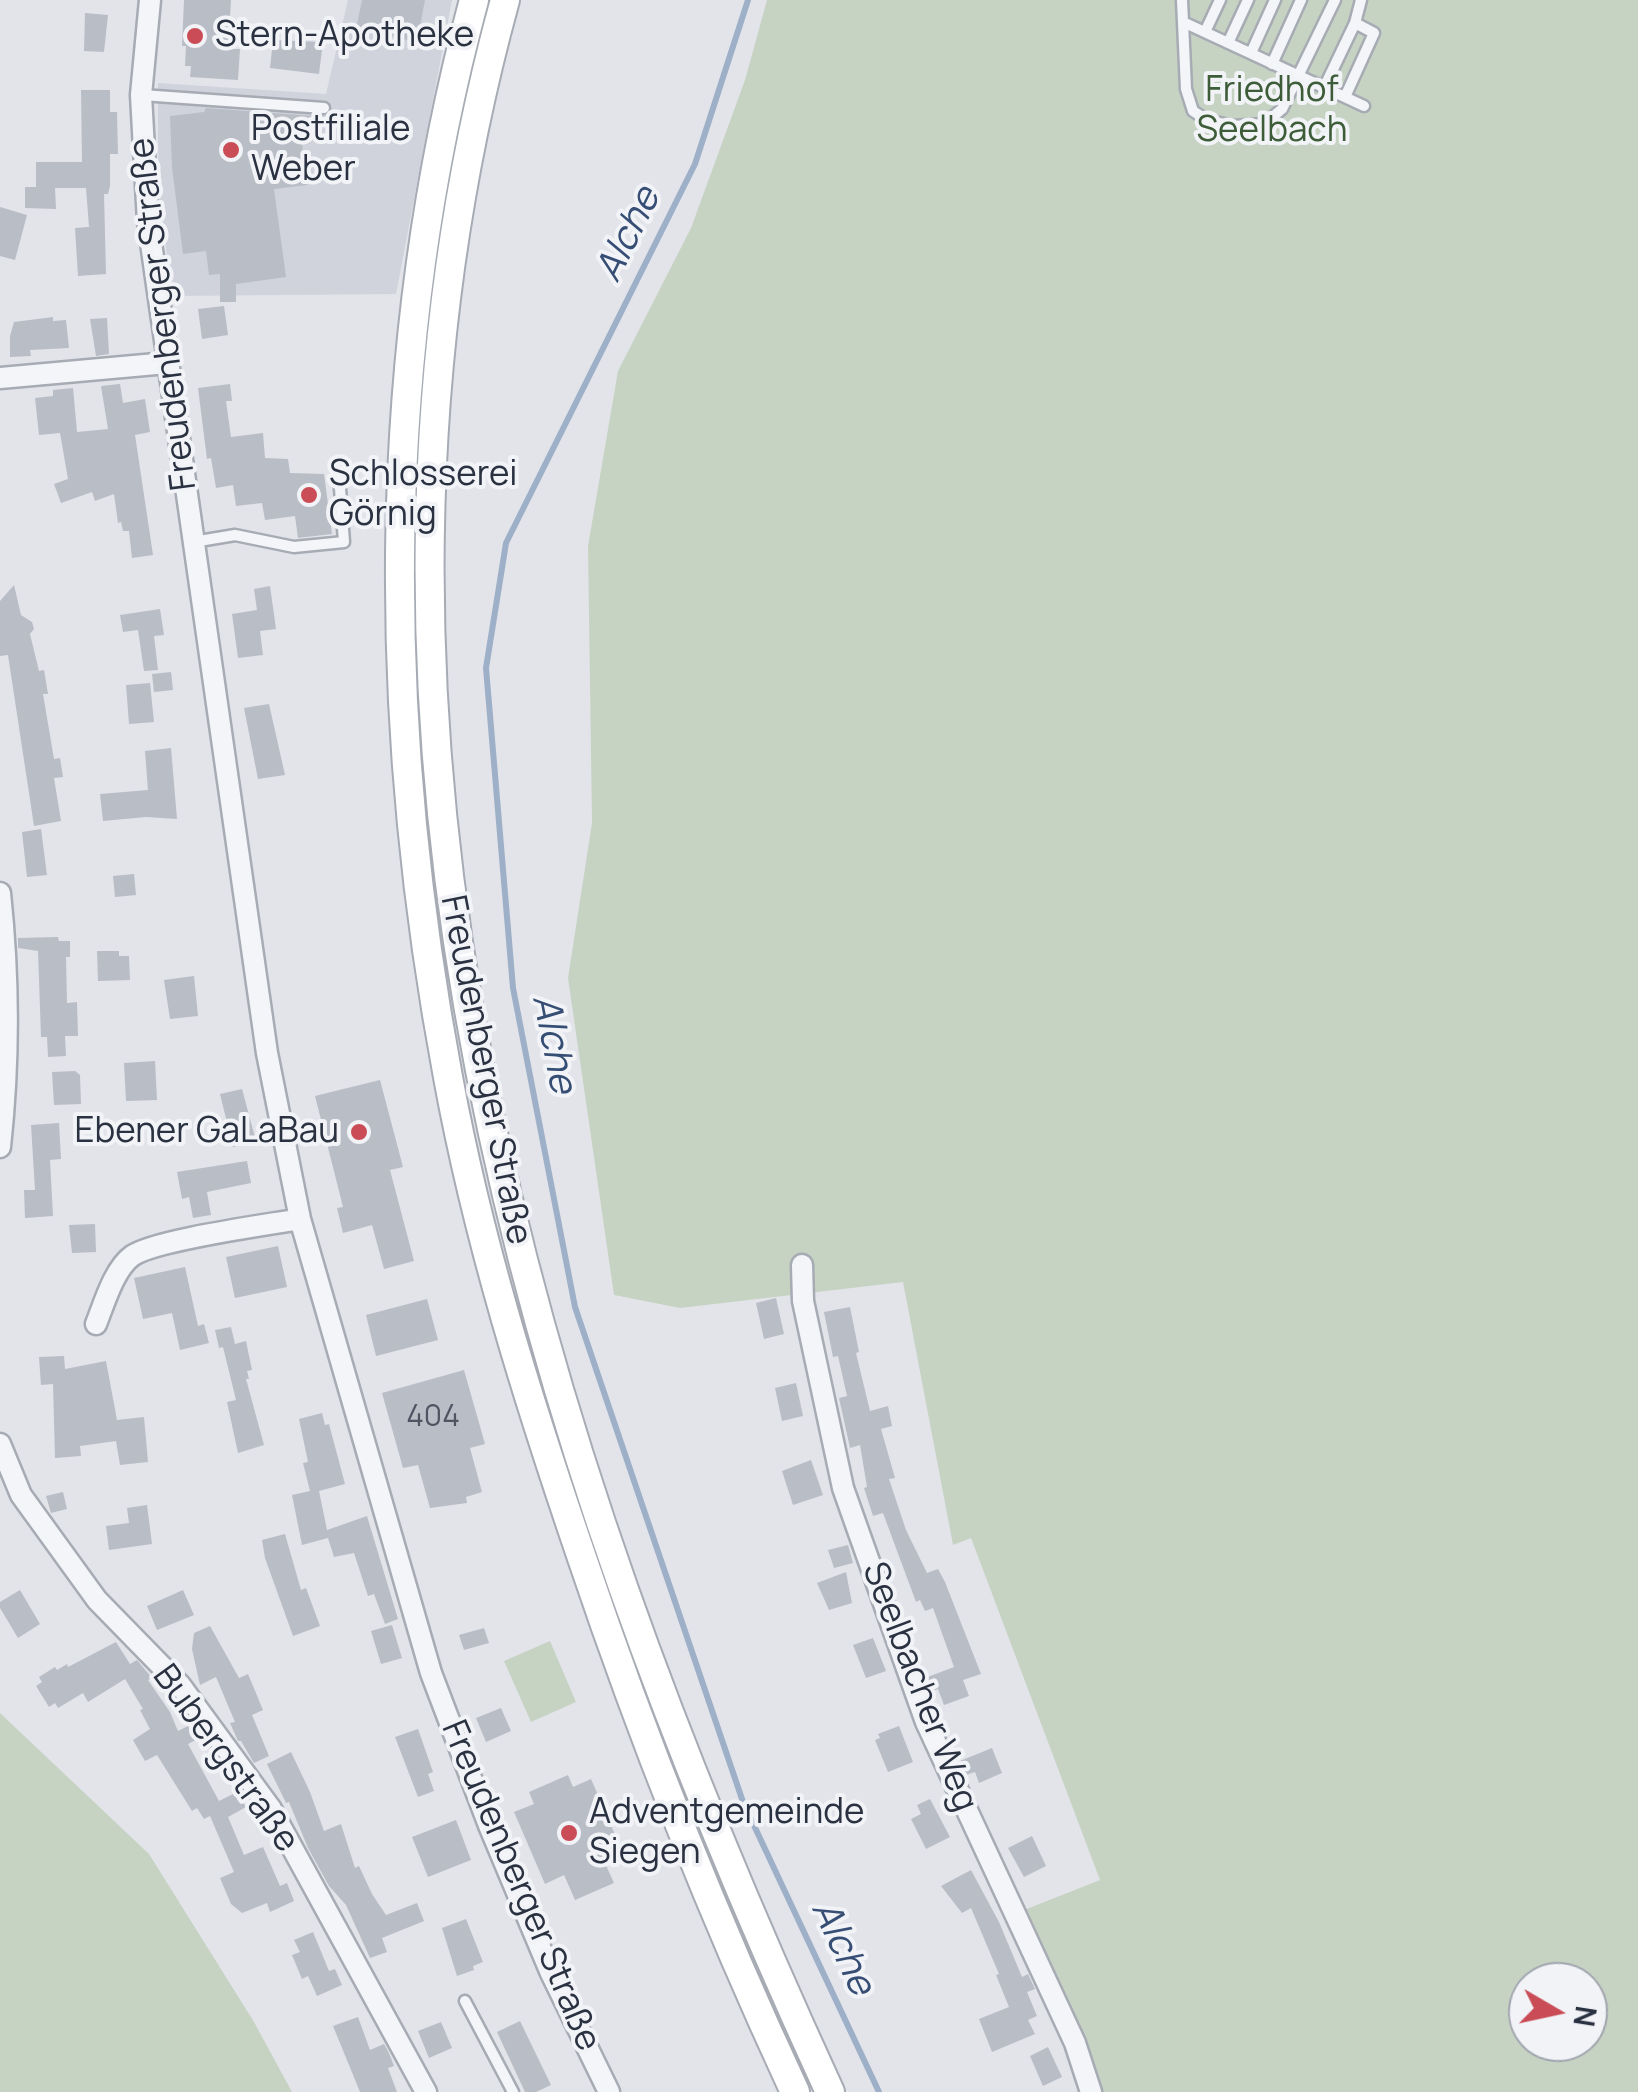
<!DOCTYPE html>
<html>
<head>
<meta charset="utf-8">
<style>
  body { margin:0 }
  #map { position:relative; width:1638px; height:2092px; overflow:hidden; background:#e2e4ea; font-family:Manrope,sans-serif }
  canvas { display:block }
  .north { position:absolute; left:1508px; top:1962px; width:100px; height:100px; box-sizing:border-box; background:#f1f3f7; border:2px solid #a1a5ae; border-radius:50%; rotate:99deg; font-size:28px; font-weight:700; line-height:40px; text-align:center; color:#2a3141 }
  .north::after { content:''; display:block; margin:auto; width:35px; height:45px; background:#c94c56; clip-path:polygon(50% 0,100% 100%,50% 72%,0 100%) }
</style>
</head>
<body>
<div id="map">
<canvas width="1638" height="2092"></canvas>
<div class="north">N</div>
</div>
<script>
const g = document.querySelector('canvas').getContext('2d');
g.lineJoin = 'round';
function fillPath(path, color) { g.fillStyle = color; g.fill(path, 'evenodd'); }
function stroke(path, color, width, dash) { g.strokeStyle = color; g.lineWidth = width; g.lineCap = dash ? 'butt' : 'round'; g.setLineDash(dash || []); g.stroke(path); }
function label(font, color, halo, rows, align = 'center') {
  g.font = font + ' Manrope,sans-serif'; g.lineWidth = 8; g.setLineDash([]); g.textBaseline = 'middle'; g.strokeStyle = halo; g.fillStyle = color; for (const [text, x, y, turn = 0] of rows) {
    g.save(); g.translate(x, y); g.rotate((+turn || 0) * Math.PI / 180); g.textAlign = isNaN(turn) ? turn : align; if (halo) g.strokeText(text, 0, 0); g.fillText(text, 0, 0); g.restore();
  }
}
const built = new Path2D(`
  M348,0H452L396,294L172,296L158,180V83L326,94Z`);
const green = new Path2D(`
  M767,0H1638V2092H1091L1014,1914L1100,1880L971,1538L953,1545L903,1282L680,1308L614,1295L568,978L592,823L588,546L618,371L691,228L745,80ZM1528,1982H1588V2042H1528Z
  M550,1641L576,1702L531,1722L504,1661Z
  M0,1713L149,1854L254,2022L292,2092H0Z`);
const stream = new Path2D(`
  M748,0L695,164L506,543L486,668L513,988L575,1307L743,1802L879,2092`);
const building = new Path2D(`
  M184,0H231L228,49H240L238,80L190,77L191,66H185L186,46H182Z
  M362,0H425L417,42L356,29Z
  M85,13L108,15L104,52L84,51Z
  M273,40L323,42L319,74L270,68Z
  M81,90H110V112H117L118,154H110V186L108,194H104L106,274L78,276L75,228L89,227L86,188H55L56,209L25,208V187H36V162H82Z
  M206,108L314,116L310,143L302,144L307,185L274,189L286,277L236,284V302H220V274L209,275L206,251L183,254L172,167L170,116L204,112Z
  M0,207L27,215L15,260L0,256Z
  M224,306L228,335L202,339L198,309Z
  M53,317V321L66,320L69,348L30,350L31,356L10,357V336L14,322Z
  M107,318L109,354L96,356L90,319Z
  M120,384L123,403L145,399L150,432L135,435L153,555L132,558L129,531H123L121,522L118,523L114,494L95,501L92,492L61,503L54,484L68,479L60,433L39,435L35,398L53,396V390L73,388L77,432L108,429L101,386Z
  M230,384L232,401H226L231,437L263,433L265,458L288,459L290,473L324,474L332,534L298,538L295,516L265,520L262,503L236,506L233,485L216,488L211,458L207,459L198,388Z
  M14,585L21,615L32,622L34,629L30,634L39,671L44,670L48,694H43L54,759L60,758L63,777L54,778L61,821L34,826L8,655L0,656V601Z
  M270,586L276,629L260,631L263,655L238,658L232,614L257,610L254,589Z
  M160,609L164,635L154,636L158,670L144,671L138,630L123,632L120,615Z
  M171,672L173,690L154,692L152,674Z
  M150,683L154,722L129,724L126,685Z
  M269,704L285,775L258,779L244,708Z
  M171,748L177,819L146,817L103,821L100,794L148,790L145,751Z
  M41,829L47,875L27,877L22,832Z
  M134,874L136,895L115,897L113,876Z
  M58,937L59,941H70V957H66L67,1003L77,1002L78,1036H65L66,1056L48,1057L47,1037H41L38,951L18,948V938Z
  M97,951H119V956H129L130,980L98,981Z
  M194,976L198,1016L170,1019L164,980Z
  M155,1061L157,1100L126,1101L124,1063Z
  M75,1071L80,1075L81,1104L54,1105L52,1072Z
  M380,1080L403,1167L390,1170L414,1261L384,1269L372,1225L343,1233L337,1208L343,1207L315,1096Z
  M242,1089L256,1141L233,1147L220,1094Z
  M59,1123L61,1159L50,1160L53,1216L25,1218L24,1190H35L31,1125Z
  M247,1161L251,1183L207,1192L211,1215L193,1218L189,1197L182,1199L177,1172Z
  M95,1224L96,1252L72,1253L69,1225Z
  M278,1246L287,1287L235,1298L226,1257Z
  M185,1267L198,1326L204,1324L209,1343L180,1350L172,1313L143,1319L134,1278Z
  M776,1298L784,1334L764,1339L756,1303Z
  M427,1299L438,1340L376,1356L366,1315Z
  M850,1307L859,1352L856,1353L870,1411L888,1406L892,1426L881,1429L895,1478L889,1479L906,1530L927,1573L938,1569L945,1582L981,1674L963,1680L969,1696L944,1705L938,1689L930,1692L925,1678L954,1667L933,1608L925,1611L920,1600L916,1602L883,1513L873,1516L864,1488L867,1487L860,1445L850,1448L839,1398L847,1396L838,1356L833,1357L824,1312Z
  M231,1327L235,1344L246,1341L252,1370L247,1371L249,1379H246L264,1445L238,1453L227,1402L236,1400L223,1347L219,1348L215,1330Z
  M64,1356L65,1369L106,1361L117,1420L144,1417L148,1462L120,1465L116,1441L80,1446L81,1456L55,1458L53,1384L41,1385L39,1357Z
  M464,1370L485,1444L470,1448L482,1492L466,1497L467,1503L430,1508L418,1465L403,1468L382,1393Z
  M796,1383L803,1416L782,1421L775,1388Z
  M322,1413L325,1425L329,1424L345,1484L319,1491L327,1530L367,1516L398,1619L385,1624L374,1594L368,1596L354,1553L334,1557L328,1538L302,1545L292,1495L310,1491L303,1463L308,1462L299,1419Z
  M811,1460L823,1495L793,1505L782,1471Z
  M63,1492L67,1509L51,1513L46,1496Z
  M147,1505L152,1544L109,1550L106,1526L129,1523L127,1508Z
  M285,1534L301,1590L306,1588L320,1626L293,1636L265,1558L262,1540Z
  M848,1545L853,1563L834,1568L828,1550Z
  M846,1572L852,1603L829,1610L817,1583Z
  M20,1590L40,1624L18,1638L0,1608V1602Z
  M183,1590L194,1615L157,1630L147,1606Z
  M392,1625L402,1658L381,1664L371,1631Z
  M210,1626L239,1678L248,1674L263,1710L252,1715L269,1756L254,1763L241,1741H238L230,1723L235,1722L216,1677L200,1685L192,1649L194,1633Z
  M484,1628L489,1643L464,1650L459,1635Z
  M873,1638L886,1671L866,1678L853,1645Z
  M116,1642L130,1664L137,1660L152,1678L148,1680L170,1712L178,1731L188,1726L196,1740L188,1744L219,1801L237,1792L246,1807L228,1817L244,1855L263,1847L280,1886L287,1883L294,1901L270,1912L267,1903L242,1913L231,1904L220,1878L234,1872L210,1816L204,1819L197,1808L192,1811L157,1755L145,1761L133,1740L150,1729L140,1710L143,1709L125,1679L88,1702L83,1693L58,1708L55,1703L49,1707L36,1686L42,1682L39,1677L55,1667L57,1670L67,1664L68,1667Z
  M501,1708L511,1731L486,1742L476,1718Z
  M899,1726L913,1762L888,1772L875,1740L880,1738L878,1734Z
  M418,1729L433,1772L428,1774L434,1791L418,1797L395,1737Z
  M992,1748L1002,1773L979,1783L975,1772L966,1775L960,1761Z
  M291,1752L310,1792L324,1831L341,1824L355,1868L359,1866L372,1894L386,1915L417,1903L424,1921L382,1938L387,1952L370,1958L346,1905L329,1886L308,1848L289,1802L286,1803L267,1764Z
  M568,1775L573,1787L591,1779L623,1853L604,1861L614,1883L575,1900L564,1875L545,1884L514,1812L534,1804L529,1792Z
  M930,1799L950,1837L926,1849L911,1819L921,1814L917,1805Z
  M456,1820L471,1860L428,1877L412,1837Z
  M1032,1836L1046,1866L1024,1877L1008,1848Z
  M971,1870L999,1922L1022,1977L1028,1974L1035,1989L1027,1992L1037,2016L1028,2020L1035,2034L992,2052L979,2019L1009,2007L996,1975L999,1974L971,1908L962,1913L941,1886Z
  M466,1919L483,1962L473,1966L474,1970L457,1976L442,1928Z
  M313,1932L329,1971L335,1969L342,1985L317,1996L308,1976L302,1979L292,1955L300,1952L294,1940Z
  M358,2017L370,2050L384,2044L389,2053L394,2066L388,2068L397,2092H360L333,2026Z
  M520,2021L551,2085L536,2092H525L497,2032Z
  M441,2022L452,2048L429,2058L418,2031Z
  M1048,2047L1062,2077L1043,2086L1030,2056Z`);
const service = new Path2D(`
  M1182,0L1186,89L1193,111L1207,120L1233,126L1264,124L1282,109L1335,0
  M1183,22L1364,106
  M1205,32L1220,0
  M1228,43L1248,0
  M1251,53L1275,0
  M1272,64L1301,0
  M1324,88L1355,23L1361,0
  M142,95L324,108
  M1345,97L1374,33L1355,23
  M193,542L235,535L294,547L344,542L339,475
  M465,2001L513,2092`);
const minor = new Path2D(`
  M150,0L141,95L148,222L267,1053L300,1219L431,1673L490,1828L550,1971L609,2092
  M0,378L167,363
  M0,893C9,977 9,1064 0,1147
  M802,1265L803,1301L843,1488L926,1722L1075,2043L1091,2092
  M96,1324C104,1304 114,1269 132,1256C154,1240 267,1225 300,1219
  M0,1444L21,1495L97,1600L180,1685L271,1809L426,2092`);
const secondary = new Path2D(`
  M474,0C379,352 381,720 448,1077C478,1241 528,1400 582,1558C643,1739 714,1918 795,2092
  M505,0C307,720 528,1436 830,2092`);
const markers = [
  [195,36,10,"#c94c56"],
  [231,150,10,"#c94c56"],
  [309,495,10,"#c94c56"],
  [359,1132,10,"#c94c56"],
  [569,1833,10,"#c94c56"]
];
const numberNames = [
  ["404",433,1418]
];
const poiNames = [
  ["Stern-Apotheke",215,36],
  ["Postfiliale",251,130],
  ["Weber",251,170],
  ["Schlosserei",329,475],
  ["Görnig",329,515],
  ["Ebener GaLaBau",339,1132,"right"],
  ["Adventgemeinde",589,1813],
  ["Siegen",589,1853]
];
const parkNames = [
  ["Friedhof",1272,91],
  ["Seelbach",1272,131]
];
const streetNames = [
  ["Freudenberger Straße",164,314,-97],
  ["Freudenberger Straße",485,1070,79],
  ["Seelbacher Weg",919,1687,69],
  ["Bubergstraße",225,1759,54],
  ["Freudenberger Straße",520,1886,67]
];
const waterNames = [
  ["Alche",629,235,-64],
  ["Alche",553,1044,79],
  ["Alche",842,1948,65]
];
fillPath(built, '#d0d3dc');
fillPath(green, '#c6d3c3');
stroke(stream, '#9eb0c8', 6);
fillPath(building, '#b9bdc6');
stroke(service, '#a7abb4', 15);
stroke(minor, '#a7abb4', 25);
stroke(secondary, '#a7abb4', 32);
stroke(service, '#f4f5f8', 10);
stroke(minor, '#f4f5f8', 20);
stroke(secondary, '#fff', 28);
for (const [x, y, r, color] of markers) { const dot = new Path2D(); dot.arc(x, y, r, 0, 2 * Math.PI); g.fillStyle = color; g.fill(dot); stroke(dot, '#f1f3f7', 4); }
label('30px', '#4e5462', null, numberNames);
label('35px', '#2a3141', '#f1f3f7', poiNames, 'left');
label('35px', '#3d5c38', '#f1f3f7', parkNames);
label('35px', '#2a3141', '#f1f3f7', streetNames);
label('italic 38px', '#364d74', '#f1f3f7', waterNames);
</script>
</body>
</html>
